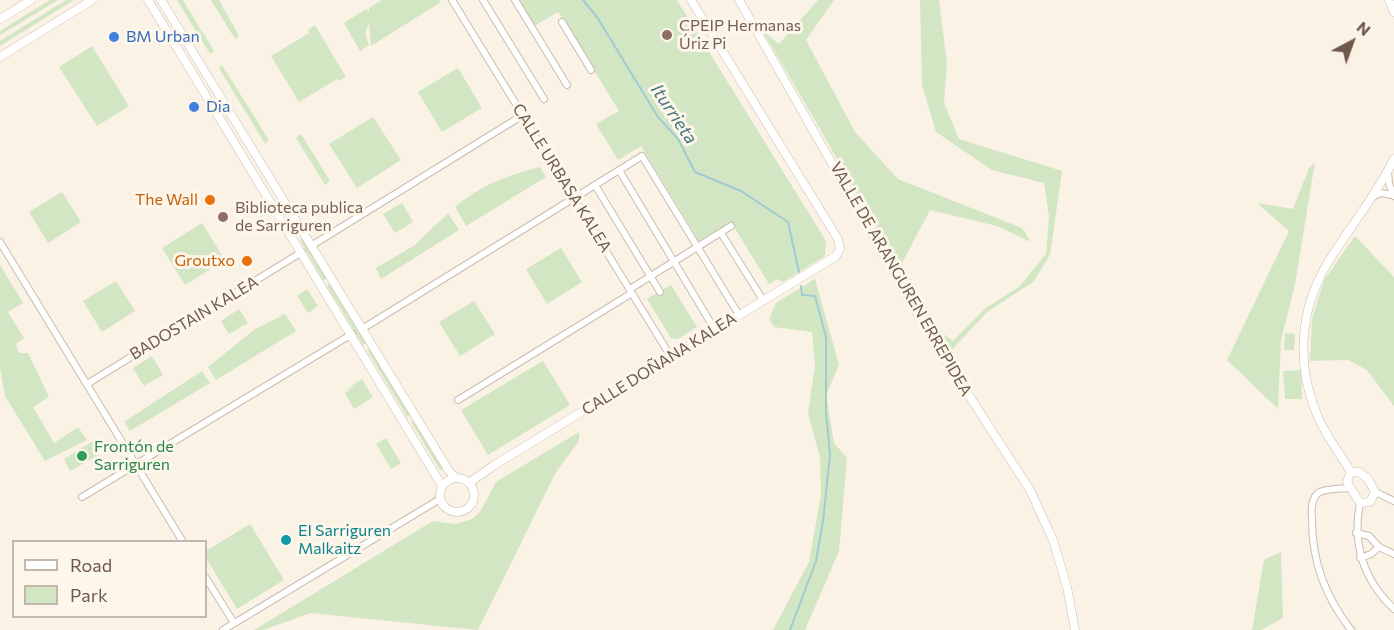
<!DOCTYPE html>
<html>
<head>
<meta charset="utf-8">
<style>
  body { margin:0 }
  #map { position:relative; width:1394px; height:630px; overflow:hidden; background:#faf2e4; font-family:Commissioner,sans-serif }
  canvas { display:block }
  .legend { position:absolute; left:12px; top:540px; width:195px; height:78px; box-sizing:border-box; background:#fdf6ea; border:2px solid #c5b7ab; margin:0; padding:8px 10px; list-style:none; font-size:18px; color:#70594c }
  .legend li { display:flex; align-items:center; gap:12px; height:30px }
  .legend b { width:30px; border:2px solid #c5b7ab }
  .north { position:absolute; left:1322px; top:12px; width:60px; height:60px; -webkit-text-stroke:4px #fdf6ea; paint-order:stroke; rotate:41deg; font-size:16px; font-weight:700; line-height:24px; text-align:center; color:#70594c }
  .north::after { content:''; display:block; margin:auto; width:21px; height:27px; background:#70594c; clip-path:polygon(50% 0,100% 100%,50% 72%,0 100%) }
</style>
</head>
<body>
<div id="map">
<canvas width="1394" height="630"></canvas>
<ul class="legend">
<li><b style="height:8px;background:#fff"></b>Road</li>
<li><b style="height:16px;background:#d2e6c4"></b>Park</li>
</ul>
<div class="north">N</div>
</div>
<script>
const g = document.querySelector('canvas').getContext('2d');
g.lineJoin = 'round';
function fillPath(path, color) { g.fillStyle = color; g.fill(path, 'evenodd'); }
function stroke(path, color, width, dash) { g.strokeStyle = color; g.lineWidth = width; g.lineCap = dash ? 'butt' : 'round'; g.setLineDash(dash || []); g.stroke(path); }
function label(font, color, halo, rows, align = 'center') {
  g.font = font + ' Commissioner,sans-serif'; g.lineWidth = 6; g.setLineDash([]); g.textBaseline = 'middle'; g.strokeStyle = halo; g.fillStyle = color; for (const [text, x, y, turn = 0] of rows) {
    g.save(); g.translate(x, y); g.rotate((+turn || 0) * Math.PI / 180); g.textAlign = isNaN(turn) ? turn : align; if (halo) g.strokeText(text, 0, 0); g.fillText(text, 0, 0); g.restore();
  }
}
const green = new Path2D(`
  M50,0H58L0,35V31Z
  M66,0H74L0,46V41Z
  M177,0H183L214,51L210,54Z
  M211,0H219L239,36L235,39Z
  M382,0H439L441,2L371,46L369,23L365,34L369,45L360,51L344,23L366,9L369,12V8Z
  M518,0H677L826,241L825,256L783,282L777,279L769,284L731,222L699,241L641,146L618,160L596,124L619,111L558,12L534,26Z
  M818,0H834L806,40L855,132L898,179L1022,228L1031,242L997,226L930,210L902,263L942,333L953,341L986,308L1020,286L1046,254L1049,216L1044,183L992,170L936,132L922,85L920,0H939L947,63L944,103L959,139L1062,171L1050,255L1033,282L987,312L948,354C886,246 826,137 762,30L779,44Z
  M315,25L346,77L339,81L337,79L299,102L271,56L309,33L308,30Z
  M92,46L129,106L97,126L59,67Z
  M222,65L269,140L265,144L219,68Z
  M458,68L482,108L442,132L418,92Z
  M373,117L401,160L357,188L329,144Z
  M301,134L330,181L325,185L296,138Z
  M1315,162L1295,284L1281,341L1278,409L1227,360L1289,231L1257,203L1293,209L1309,168Z
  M540,167L546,177L466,226L455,207C480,186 507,175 540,167Z
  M62,192L81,222L48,243L29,212Z
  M402,203L413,222L395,233L383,214Z
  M448,213L459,230L381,279L376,268L415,245Z
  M202,223L225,260L185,285L162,248Z
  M1355,236L1394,277V406L1367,370L1348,360L1310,361L1312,319L1324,280Z
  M303,238L327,278L323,280L300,240Z
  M561,248L582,282L547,304L526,269Z
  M0,265L23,303L8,312L24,338L16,344L19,353H28L49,397L33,407L54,443L78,427L87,440L45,461L5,396L0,368Z
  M815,279L839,365L826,395L834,443L847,458L839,551L805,630H773L809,562L821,495L820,457L808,414L815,366L812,332L774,327L769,319L776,303Z
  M116,281L135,311L102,332L83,301Z
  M330,284L366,343L363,345L327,286Z
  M671,285L697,327L678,339L671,338L647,299Z
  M307,289L318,306L308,313L297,296Z
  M474,301L495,334L460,356L439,322Z
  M239,309L248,323L229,334L221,321Z
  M285,314L296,331L216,380L208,367L255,329Z
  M1285,333L1295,334L1294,350H1284Z
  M370,349L410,415L407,417L367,350Z
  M152,356L163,375L144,386L133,368Z
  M543,361L570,405L488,455L461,410Z
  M1301,370L1302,399H1285L1283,371Z
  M202,371L210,383L130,431L124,422Z
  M362,379L373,397L354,409L345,393L355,385L343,391Z
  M414,421L443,469L440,470L411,422Z
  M579,432V441L556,472L478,630L310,613L264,630H254L433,521L455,524L472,519L480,512L496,482Z
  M386,438L401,463L391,469L376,444Z
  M93,441L100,454L70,471L64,459Z
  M250,524L284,580L237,609L206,558V551Z
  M1281,552L1283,618L1261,630H1252L1264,560Z`);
const stream = new Path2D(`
  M583,0L597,17L658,117L678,139L695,172L741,191L788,222L799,272
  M790,630L816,561L823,521L830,455L826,412V337L815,296L802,295L801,286`);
const minor = new Path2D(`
  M452,0L671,357
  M483,0L544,99
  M515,0L567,85
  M562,22L591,70
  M619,170L715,330
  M1388,171L1389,184L1394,196
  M595,185L660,292
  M1371,198L1380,193L1393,195
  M721,233L763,300
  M0,242L183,542
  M311,246L523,115
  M630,289L731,226
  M362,329L642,156L739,315
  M87,384L302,252
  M458,400L632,293
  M1350,488C1341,489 1325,488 1318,493C1311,499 1311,510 1312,519C1312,562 1325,596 1351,630
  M1375,492L1394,501
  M82,497L352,334
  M1360,503C1352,543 1363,580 1394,609
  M1356,533L1369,536L1379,547L1371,554L1360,558
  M1379,547L1394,554
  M206,578L234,623
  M223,630L440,499`);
const tertiary = new Path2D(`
  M148,0L442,486
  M161,0L449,471L456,478
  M739,0L926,329L1030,490L1053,540L1067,587L1075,630
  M1389,0L1394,12
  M0,19L31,0
  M0,57L92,0
  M1351,472C1340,454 1326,436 1318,417C1296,367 1299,311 1327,264C1349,228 1376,196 1394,159
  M1351,472H1359L1368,479L1375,492L1370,502L1360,503L1347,482Z
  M440 495a17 17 0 1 1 34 0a17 17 0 1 1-34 0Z
  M469,483L493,466L836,256L840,249L838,239L691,0`);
const markers = [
  [667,35,6,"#8d6e63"],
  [114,37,6,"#3f7fe0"],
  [194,107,6,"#3f7fe0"],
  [210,200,6,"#e8710a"],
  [223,217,6,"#8d6e63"],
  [247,261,6,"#e8710a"],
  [82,456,6,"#2e9e5b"],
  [286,540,6,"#0f9aa8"]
];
const educationNames = [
  ["CPEIP Hermanas",679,26],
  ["Úriz Pi",679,44],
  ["Biblioteca publica",235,208],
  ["de Sarriguren",235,226]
];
const shopNames = [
  ["BM Urban",126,37],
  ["Dia",206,107]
];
const streetNames = [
  ["CALLE URBASA KALEA",562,178,58],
  ["VALLE DE ARANGUREN ERREPIDEA",901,279,60],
  ["BADOSTAIN KALEA",194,318,-31],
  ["CALLE DOÑANA KALEA",659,364,-32]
];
const foodNames = [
  ["The Wall",198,200],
  ["Groutxo",235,261]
];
const leisureNames = [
  ["Frontón de",94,447],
  ["Sarriguren",94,465]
];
const cultureNames = [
  ["EI Sarriguren",298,531],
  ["Malkaitz",298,549]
];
const waterNames = [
  ["Iturrieta",674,114,56]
];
fillPath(green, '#d2e6c4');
stroke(stream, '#a2cad2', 2);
stroke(minor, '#ccbcaf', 8);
stroke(tertiary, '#ccbcaf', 9);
stroke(minor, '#fff', 6);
stroke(tertiary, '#fff', 8);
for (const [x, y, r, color] of markers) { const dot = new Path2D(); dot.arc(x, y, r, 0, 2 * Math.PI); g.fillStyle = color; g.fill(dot); stroke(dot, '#fdf6ea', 2); }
label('16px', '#785e54', '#fdf6ea', educationNames, 'left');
label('16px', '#366cbe', '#fdf6ea', shopNames, 'left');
label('16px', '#70594c', '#fdf6ea', streetNames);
label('16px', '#c56008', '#fdf6ea', foodNames, 'right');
label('16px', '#27864d', '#fdf6ea', leisureNames, 'left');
label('16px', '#0d838f', '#fdf6ea', cultureNames, 'left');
label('italic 18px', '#487881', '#fdf6ea', waterNames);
</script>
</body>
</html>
